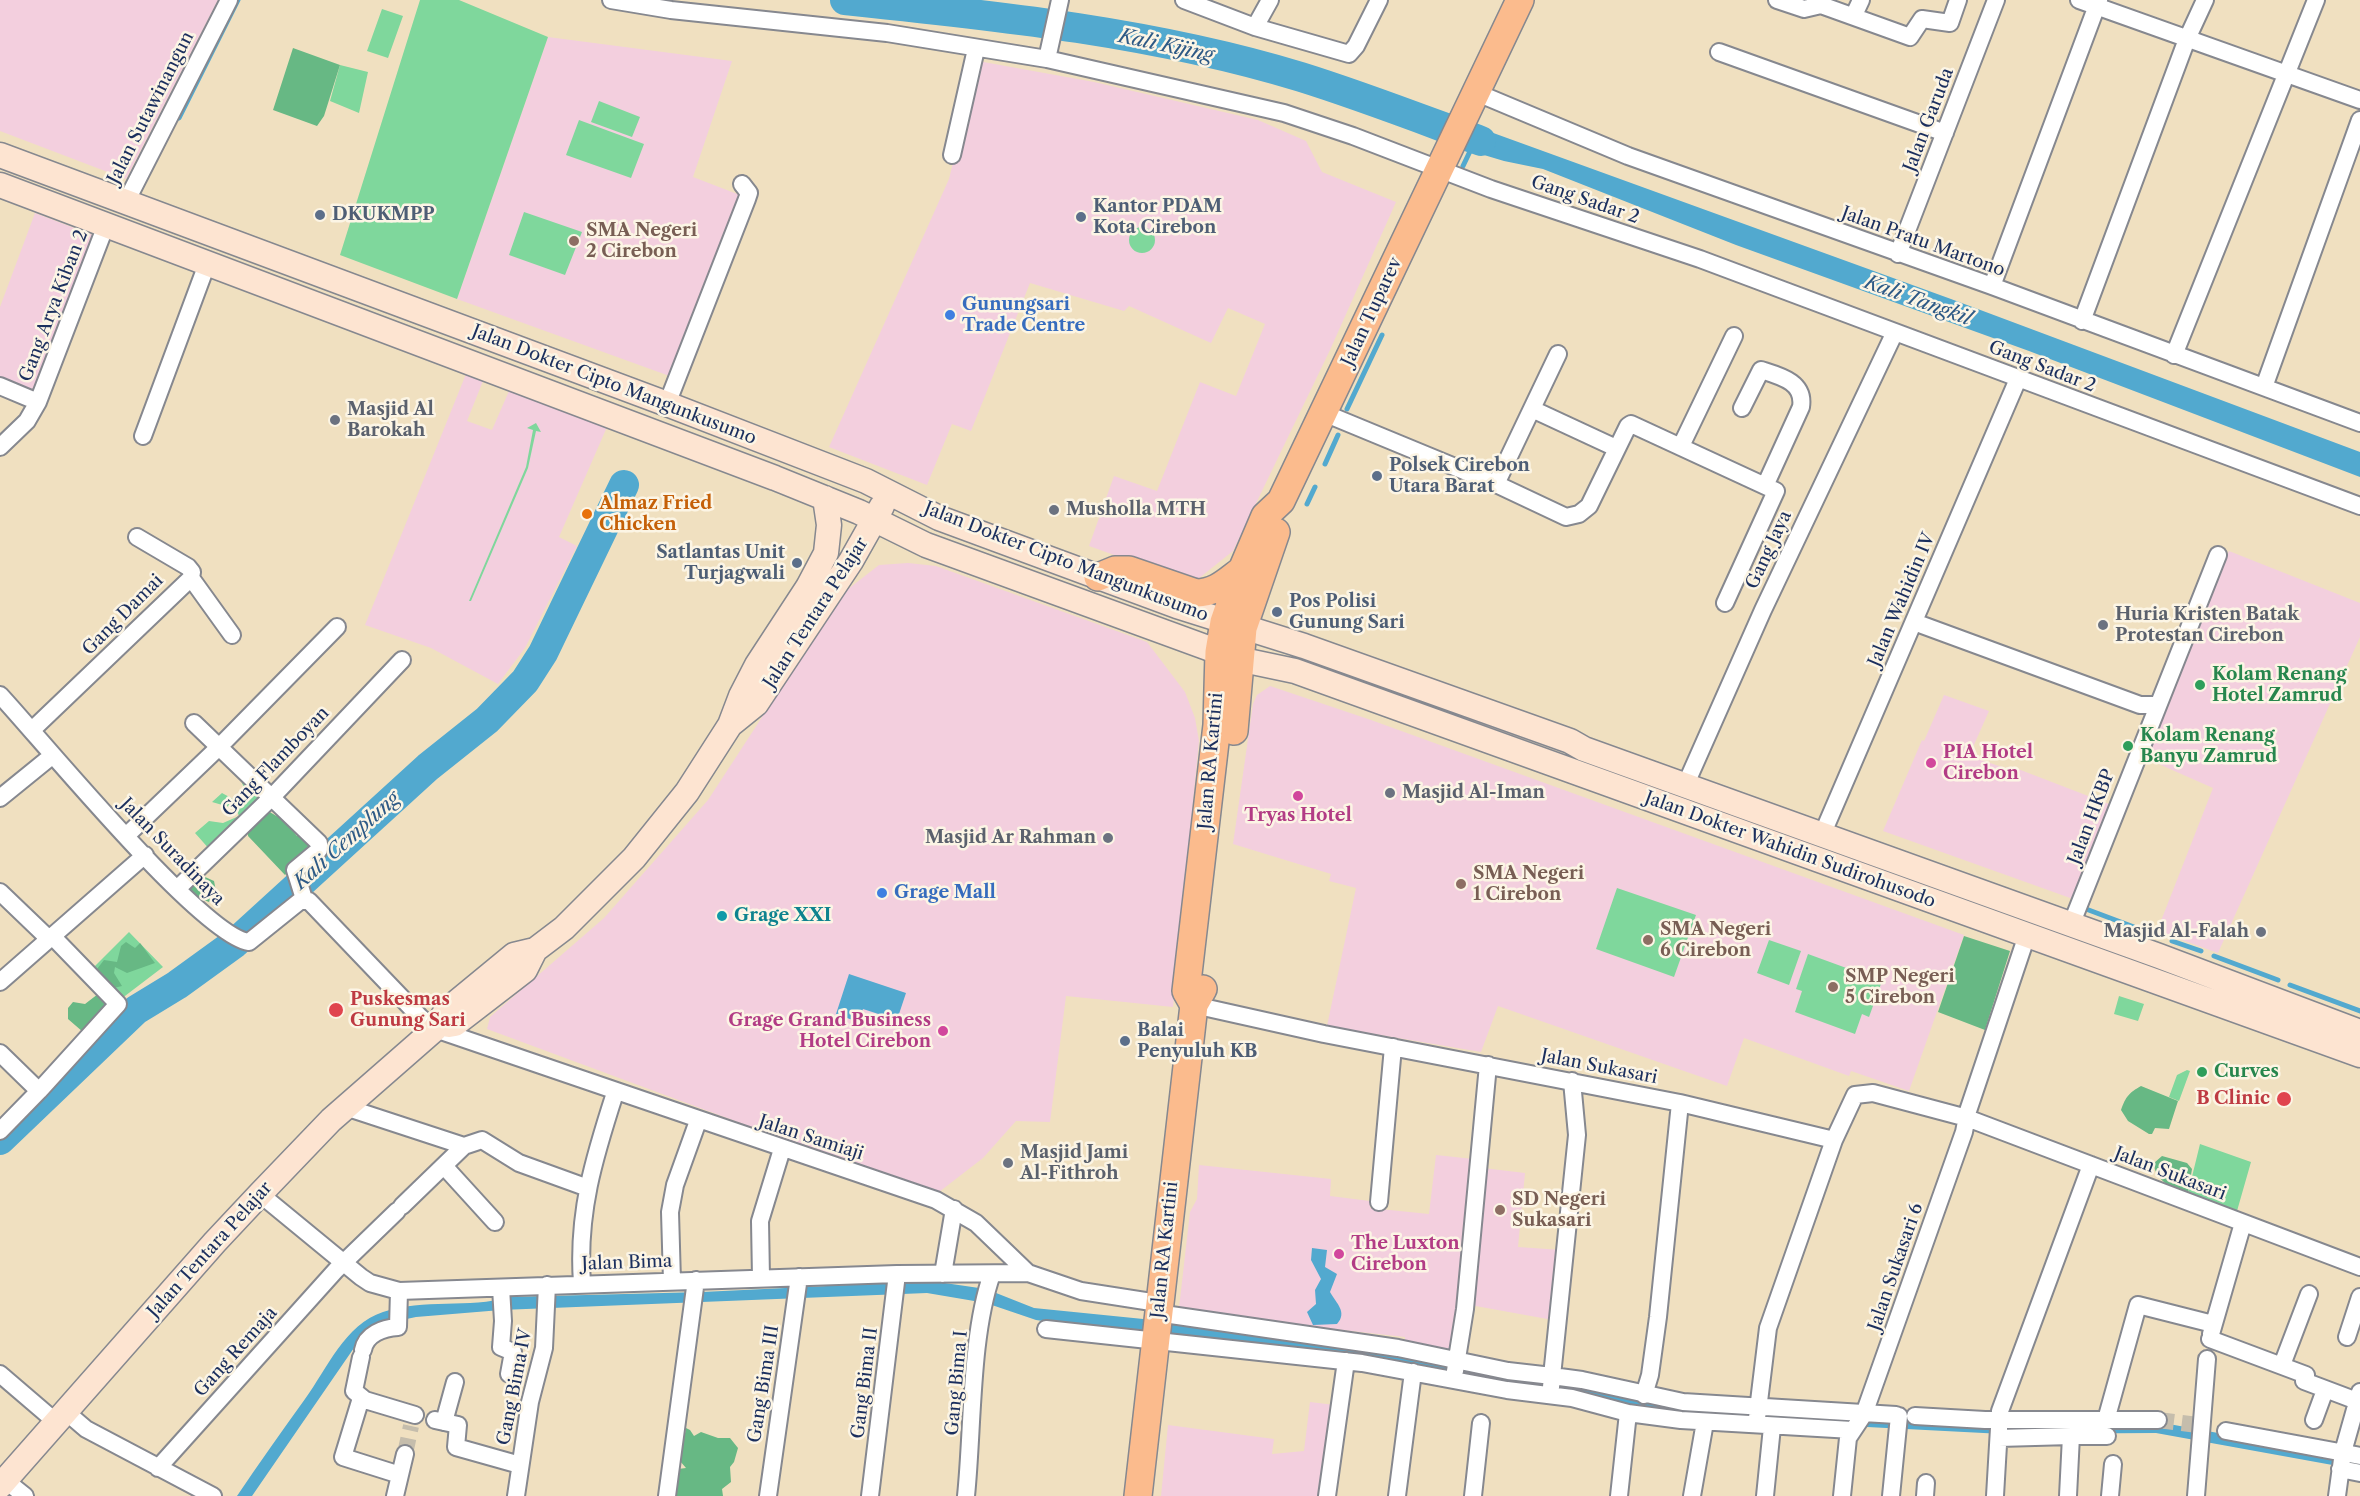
<!DOCTYPE html>
<html>
<head>
<meta charset="utf-8">
<style>
  body { margin:0 }
  canvas { display:block; background:#f0e0c0 }
</style>
</head>
<body>
<canvas width="2360" height="1496"></canvas>
<script>
const g = document.querySelector('canvas').getContext('2d');
g.lineJoin = 'round';
function fillPath(path, color) { g.fillStyle = color; g.fill(path, 'evenodd'); }
function stroke(path, color, width, dash) { g.strokeStyle = color; g.lineWidth = width; g.lineCap = dash ? 'butt' : 'round'; g.setLineDash(dash || []); g.stroke(path); }
function label(font, color, halo, rows, align = 'center') {
  g.font = font + ' "Libre Caslon Text",serif'; g.lineWidth = 5; g.setLineDash([]); g.textBaseline = 'middle'; g.strokeStyle = halo; g.fillStyle = color; for (const [text, x, y, turn = 0] of rows) {
    g.save(); g.translate(x, y); g.rotate((+turn || 0) * Math.PI / 180); g.textAlign = isNaN(turn) ? turn : align; if (halo) g.strokeText(text, 0, 0); g.fillText(text, 0, 0); g.restore();
  }
}
const built = new Path2D(`
  M0,0H218L126,179L0,131Z
  M548,37L732,61L693,177L745,197L675,378L457,299Z
  M978,61L1094,82L1258,120L1306,141L1322,172L1396,202L1330,350L1233,551L1193,583L1089,546L1114,476L1157,491L1200,382L1236,396L1265,324L1228,308L1211,343L1129,306L1124,311L1030,283L971,431L952,424L927,485L829,447L949,179Z
  M35,213L98,237L37,397L0,383V307Z
  M466,374L483,381L467,421L492,430L509,391L607,427L559,537L577,546L525,648L498,684L431,648L365,625Z
  M2229,551L2360,603V637L2218,953L2157,931L2213,788L2145,758Z
  M908,563L936,566L1147,642L1185,692L1195,718L1199,741L1173,1007L1066,996L1050,1122L1016,1121L983,1158L939,1192L781,1138L487,1029L490,1017L604,918L708,800L843,593L879,565Z
  M1270,686L1371,720L1964,935L1909,1091L1851,1071L1849,1076L1744,1038L1727,1086L1498,1006L1481,1052L1327,1026L1356,888L1329,881L1331,874L1233,844L1253,704L1257,695Z
  M1944,695L1989,711L1969,756L2017,772L2018,769L2109,804L2073,899L1883,831L1922,740L1924,741Z
  M1436,1155L1473,1159L1452,1351L1413,1347L1414,1342L1405,1341V1337L1182,1312L1179,1308L1190,1212L1197,1199L1199,1165L1331,1179L1330,1196L1370,1201V1208L1429,1214Z
  M1483,1168L1525,1173L1518,1247L1562,1250L1553,1320L1470,1305Z
  M1310,1402L1335,1405L1323,1496H1161L1168,1425L1274,1439L1272,1454L1304,1451Z`);
const green = new Path2D(`
  M420,0H459L548,37L457,299L340,255Z
  M382,9L403,16L388,58L367,51Z
  M340,65L368,72L359,113L330,101Z
  M599,101L640,117L632,137L591,122Z
  M579,120L644,144L631,178L566,155Z
  M524,212L582,232L565,275L509,255Z
  M1129 240a13 13 0 1 1 26 0a13 13 0 1 1-26 0Z
  M536,423L541,432L536,431L528,468L471,601H469L526,467L533,430L527,428Z
  M239,776H245L261,799L211,851L195,833L209,821L223,823L239,816L236,809L212,802L222,793L233,799L241,797L245,790Z
  M1617,888L1696,915L1674,977L1596,949Z
  M129,932L163,967L121,999L92,969Z
  M1769,940L1801,951L1789,985L1757,973Z
  M1808,954L1882,981L1869,1017L1862,1014L1855,1034L1795,1012L1802,991L1796,989Z
  M2119,996L2144,1004L2138,1021L2114,1014Z
  M2187,1070L2190,1071L2179,1101L2169,1097L2177,1075Z
  M2200,1144L2251,1162L2237,1211L2188,1193Z`);
const forest = new Path2D(`
  M293,48L340,65L324,116L317,126L273,110Z
  M268,811L285,821L297,836L301,835L315,845L285,875L248,836V831Z
  M196,873L214,881L216,891L209,902L187,893Z
  M1964,936L2010,951L1985,1030L1938,1012Z
  M126,942L135,948L140,943L155,963L127,973L115,967L114,973L122,986L114,988L97,969L104,960L117,962L121,946Z
  M98,994L105,1000L106,1007L83,1032L68,1019V1008L73,1002L85,1004Z
  M2141,1086L2178,1101L2169,1129L2155,1128L2152,1134H2149L2128,1121L2121,1110C2126,1096 2129,1093 2141,1086Z
  M2162,1156L2187,1163L2192,1169L2188,1193C2174,1193 2153,1177 2154,1163Z
  M686,1428L690,1430L694,1436L701,1432L718,1438H730L738,1448L734,1462L730,1467L731,1482L722,1489L723,1496H670L678,1469L686,1468L680,1461Z`);
const water = new Path2D(`
  M1463,122L1951,299L2360,452V477L2029,351L1736,245L1543,169L1504,161L1464,149Z
  M849,974L906,993L897,1020L863,1009L858,1022L836,1014Z
  M1312,1248L1327,1250L1325,1267L1337,1274L1330,1292C1336,1303 1348,1312 1337,1324L1313,1325L1307,1312L1316,1304L1315,1290L1321,1279L1311,1260Z
  M931,1281L986,1289L1034,1308L1173,1322L1571,1381L1927,1420L2158,1422L2360,1459V1470L2156,1433L2003,1434L1712,1419L1036,1320L986,1303L927,1293L501,1310L416,1317L383,1324L356,1345L252,1496H237C259,1463 282,1431 305,1399C327,1369 345,1324 383,1312C424,1298 469,1309 509,1297L702,1292Z`);
const stream = new Path2D(`
  M179,118L238,0
  M1463,166L1473,145
  M1347,409L1382,335
  M1325,464L1338,435
  M1307,504L1315,487
  M2086,909L2134,927
  M2147,931L2158,935
  M2172,941L2201,951
  M2214,956L2278,980
  M2290,985L2360,1011`);
const river = new Path2D(`
  M845,0C998,16 1154,32 1301,77C1362,96 1421,119 1481,141
  M0,1140L136,1010L177,985L235,943L428,767L487,720L525,681L543,653L624,485`);
const streetTunnel = new Path2D(`
  M2158,1420L2198,1425
  M405,1454L411,1426`);
const street = new Path2D(`
  M611,0L671,10L887,33L1047,59L1284,113L1353,136L1491,189L1700,259L2360,506
  M1184,0L1255,27L1349,54L1356,46L1379,0
  M1777,0L1804,9L1821,5
  M1815,0L1821,5L1910,37L1922,19L1950,23L1958,0
  M2079,0L2360,100
  M1854,15L1861,0
  M1255,27L1270,0
  M1719,52L1945,133
  M1047,59L1060,0
  M1475,92L1628,156L1992,286L2360,423
  M952,155L976,49
  M126,202L229,0
  M1898,254L1996,0
  M1992,286L2099,0
  M2082,321L2187,39L2205,0
  M2174,355L2316,0
  M0,386L38,402
  M2264,387L2360,120
  M667,404L747,199L749,193L742,184
  M1742,408L1761,370C1780,376 1805,382 1801,407L1765,486
  M1532,409L1616,448
  M1324,413L1496,484L1566,517L1579,514L1589,506L1628,426L1631,424L1776,491L1725,603
  M143,436L207,264
  M1681,446L1734,336
  M0,447L27,421L38,402L106,225
  M1496,484L1558,354
  M137,537L188,567L192,572L191,578
  M1914,622L2140,705H2157
  M0,695C41,739 202,936 249,942L300,901H309L420,1017L435,1029L936,1200L976,1223L1028,1273L1081,1291L1158,1303
  M194,723L319,843V850L295,870L304,899
  M32,730L191,578L232,635
  M1685,786L1763,610L1894,334
  M0,798L53,755
  M127,835L219,747L337,627
  M1822,835L2018,379
  M177,889L271,798L402,660
  M0,892L48,938L55,939L118,1004L39,1091L0,1131
  M2071,925L2218,555
  M0,982L145,855
  M1194,1005L1324,1034L1680,1103L1834,1140L1855,1095L1873,1093L1967,1118L2360,1267
  M0,1053L39,1091
  M1572,1081L1577,1135L1552,1376L1582,1380L1683,1402L1896,1415
  M345,1107L464,1146
  M444,1166L495,1222
  M260,1194L361,1277L370,1283L399,1291L897,1274L1028,1273
  M1379,1202L1393,1047
  M402,1206L464,1146L482,1140L519,1163L588,1188
  M943,1274L954,1209
  M761,1278L760,1221L782,1149
  M672,1281L670,1212L675,1185L698,1121
  M582,1283C577,1213 594,1158 615,1093
  M501,1288L503,1321L501,1347L513,1352L509,1374
  M1157,1313L1398,1348L1508,1371L1552,1376L1551,1387
  M1046,1329L1362,1363L1507,1390L1572,1398L1628,1413L1681,1420L1852,1430
  M2211,1334L2243,1223
  M2347,1337L2360,1297
  M2210,1339L2306,1375L2304,1381L2357,1401
  M363,1350C366,1334 383,1328 398,1327L399,1291
  M361,1357L354,1391L365,1400L415,1415
  M2282,1365L2309,1294
  M1455,1371L1465,1309L1488,1065
  M0,1374L56,1422
  M1644,1395L1650,1375L1658,1317L1680,1103
  M361,1398L343,1457L400,1475L405,1454
  M65,1411L86,1429L213,1496
  M1915,1416L1985,1420H2158
  M1757,1418L1768,1328L1834,1140
  M435,1420L458,1425L456,1447L520,1465
  M2106,1420L2138,1305L2213,1324
  M2314,1420L2325,1390
  M444,1422L455,1382
  M2226,1431L2360,1456
  M1999,1438L2071,1436
  M158,1468L336,1270L397,1211
  M2340,1469L2360,1473
  M5,1480L25,1496
  M395,1496L400,1475
  M516,1496L530,1402L544,1348L547,1285
  M667,1496L696,1280
  M768,1496L799,1277
  M870,1496L897,1274
  M966,1496C973,1429 970,1336 992,1274
  M1327,1496L1346,1361
  M1397,1496L1413,1372
  M1473,1496L1481,1423
  M1619,1496L1628,1413
  M1692,1496L1705,1422
  M1765,1496L1772,1427
  M1842,1496L1848,1438L1864,1414L1964,1132L1968,1111L2027,935
  M1891,1496L1899,1416
  M1925,1496L1926,1483
  M1995,1496L2000,1411L2091,1165
  M2068,1496L2071,1436H2107
  M2110,1496L2113,1464
  M2196,1496L2207,1359
  M2337,1496L2343,1452L2360,1392`);
const secondary = new Path2D(`
  M0,155L667,404L866,481L939,518L1177,606L1304,646L1570,741L1584,749L2159,956L2360,1032
  M0,185L775,478L859,512L926,545L1238,659L1295,671L2360,1055
  M730,725L756,704L851,561L882,506
  M449,1025L455,1024L525,970L535,950L564,928L634,858L687,792L730,725L741,696L757,665L808,587L826,553L829,525L825,498
  M0,1486L215,1242L260,1194L331,1120L435,1029L446,1011L514,955L535,950`);
const primary = new Path2D(`
  M1098,577L1115,570H1129L1196,593C1216,593 1227,581 1242,570
  M1234,731L1243,628L1276,532
  M1194,1005L1186,991L1217,725L1219,652L1224,622L1242,570L1265,516L1281,501L1520,0
  M1138,1496L1194,1005L1203,989`);
const markers = [
  [320,215,6,"#5c6f8a"],
  [1081,217,6,"#5c6f8a"],
  [574,241,6,"#8d6e63"],
  [950,315,6,"#3f7fe0"],
  [335,420,6,"#6b7280"],
  [1377,476,6,"#5c6f8a"],
  [1054,510,6,"#6b7280"],
  [587,514,6,"#e8710a"],
  [797,563,6,"#5c6f8a"],
  [1277,612,6,"#5c6f8a"],
  [2103,625,6,"#6b7280"],
  [2200,685,6,"#2e9e5b"],
  [2128,746,6,"#2e9e5b"],
  [1931,763,6,"#d1479c"],
  [1390,793,6,"#6b7280"],
  [1298,796,6,"#d1479c"],
  [1108,838,6,"#6b7280"],
  [1461,884,6,"#8d6e63"],
  [882,893,6,"#3f7fe0"],
  [722,916,6,"#0f9aa8"],
  [2261,932,6,"#6b7280"],
  [1648,940,6,"#8d6e63"],
  [1833,987,6,"#8d6e63"],
  [336,1010,8,"#e0444e"],
  [943,1031,6,"#d1479c"],
  [1125,1041,6,"#5c6f8a"],
  [2202,1072,6,"#2e9e5b"],
  [2284,1099,8,"#e0444e"],
  [1008,1163,6,"#6b7280"],
  [1500,1210,6,"#8d6e63"],
  [1339,1254,6,"#d1479c"]
];
const streetNames = [
  ["Jalan Sutawinangun",151,108,-63],
  ["Jalan Garuda",1929,120,-69],
  ["Gang Sadar 2",1585,200,19],
  ["Jalan Pratu Martono",1923,242,20],
  ["Gang Arya Kiban 2",54,306,-69],
  ["Jalan Tuparev",1372,312,-65],
  ["Gang Sadar 2",2042,367,21],
  ["Jalan Dokter Cipto Mangunkusumo",614,385,21],
  ["Gang Jaya",1769,550,-65],
  ["Jalan Dokter Cipto Mangunkusumo",1066,562,21],
  ["Jalan Wahidin IV",1902,600,-67],
  ["Jalan Tentara Pelajar",816,613,-57],
  ["Gang Damai",123,615,-45],
  ["Jalan RA Kartini",1211,761,-85],
  ["Gang Flamboyan",276,762,-46],
  ["Jalan HKBP",2092,817,-69],
  ["Jalan Dokter Wahidin Sudirohusodo",1790,850,20],
  ["Jalan Suradinaya",172,852,46],
  ["Jalan Sukasari",1599,1067,11],
  ["Jalan Samiaji",811,1138,18],
  ["Jalan Sukasari",2170,1174,21],
  ["Jalan Tentara Pelajar",210,1250,-48],
  ["Jalan RA Kartini",1165,1250,-84],
  ["Jalan Bima",627,1263,-2],
  ["Jalan Sukasari 6",1896,1267,-71],
  ["Gang Remaja",236,1352,-48],
  ["Gang Bima II",865,1383,-83],
  ["Gang Bima I",957,1383,-85],
  ["Gang Bima III",764,1384,-81],
  ["Gang Bima IV",515,1387,-79]
];
const serviceNames = [
  ["Kantor PDAM",1093,207],
  ["Kota Cirebon",1093,228],
  ["DKUKMPP",332,215],
  ["Polsek Cirebon",1389,466],
  ["Utara Barat",1389,487],
  ["Satlantas Unit",785,553,"right"],
  ["Turjagwali",785,574,"right"],
  ["Pos Polisi",1289,602],
  ["Gunung Sari",1289,623],
  ["Balai",1137,1031],
  ["Penyuluh KB",1137,1052]
];
const educationNames = [
  ["SMA Negeri",586,231],
  ["2 Cirebon",586,252],
  ["SMA Negeri",1473,874],
  ["1 Cirebon",1473,895],
  ["SMA Negeri",1660,930],
  ["6 Cirebon",1660,951],
  ["SMP Negeri",1845,977],
  ["5 Cirebon",1845,998],
  ["SD Negeri",1512,1200],
  ["Sukasari",1512,1221]
];
const shopNames = [
  ["Gunungsari",962,305],
  ["Trade Centre",962,326],
  ["Grage Mall",894,893]
];
const worshipNames = [
  ["Masjid Al",347,410],
  ["Barokah",347,431],
  ["Musholla MTH",1066,510],
  ["Huria Kristen Batak",2115,615],
  ["Protestan Cirebon",2115,636],
  ["Masjid Al-Iman",1402,793],
  ["Masjid Ar Rahman",1096,838,"right"],
  ["Masjid Al-Falah",2249,932,"right"],
  ["Masjid Jami",1020,1153],
  ["Al-Fithroh",1020,1174]
];
const foodNames = [
  ["Almaz Fried",599,504],
  ["Chicken",599,525]
];
const leisureNames = [
  ["Kolam Renang",2212,675],
  ["Hotel Zamrud",2212,696],
  ["Kolam Renang",2140,736],
  ["Banyu Zamrud",2140,757],
  ["Curves",2214,1072]
];
const hotelNames = [
  ["PIA Hotel",1943,753],
  ["Cirebon",1943,774],
  ["Tryas Hotel",1298,816,"center"],
  ["Grage Grand Business",931,1021,"right"],
  ["Hotel Cirebon",931,1042,"right"],
  ["The Luxton",1351,1244],
  ["Cirebon",1351,1265]
];
const cultureNames = [
  ["Grage XXI",734,916]
];
const healthNames = [
  ["Puskesmas",350,1000],
  ["Gunung Sari",350,1021],
  ["B Clinic",2270,1099,"right"]
];
const waterNames = [
  ["Kali Kijing",1166,46,12],
  ["Kali Tangkil",1918,301,20],
  ["Kali Cemplung",347,841,-42]
];
fillPath(built, '#f3cfde');
fillPath(green, '#7fd79c');
fillPath(forest, '#67b884');
fillPath(water, '#52a9cf');
stroke(stream, '#52a9cf', 5);
stroke(river, '#52a9cf', 30);
stroke(streetTunnel, '#c5bdac', 16, [16, 8]);
stroke(street, '#86888f', 20);
stroke(secondary, '#86888f', 27);
stroke(primary, '#86888f', 30);
stroke(street, '#fff', 16);
stroke(secondary, '#fde4d1', 24);
stroke(primary, '#fbbb8d', 27);
for (const [x, y, r, color] of markers) { const dot = new Path2D(); dot.arc(x, y, r, 0, 2 * Math.PI); g.fillStyle = color; g.fill(dot); stroke(dot, '#fcf5e5', 2); }
label('18px', '#1b2f5e', '#fcf5e5', streetNames);
label('bold 18px', '#4e5e75', '#fcf5e5', serviceNames, 'left');
label('bold 18px', '#785e54', '#fcf5e5', educationNames, 'left');
label('bold 18px', '#366cbe', '#fcf5e5', shopNames, 'left');
label('bold 18px', '#5b616d', '#fcf5e5', worshipNames, 'left');
label('bold 18px', '#c56008', '#fcf5e5', foodNames, 'left');
label('bold 18px', '#27864d', '#fcf5e5', leisureNames, 'left');
label('bold 18px', '#b23c85', '#fcf5e5', hotelNames, 'left');
label('bold 18px', '#0d838f', '#fcf5e5', cultureNames, 'left');
label('bold 18px', '#be3a42', '#fcf5e5', healthNames, 'left');
label('italic 20px', '#2e5a86', '#fcf5e5', waterNames);
</script>
</body>
</html>
